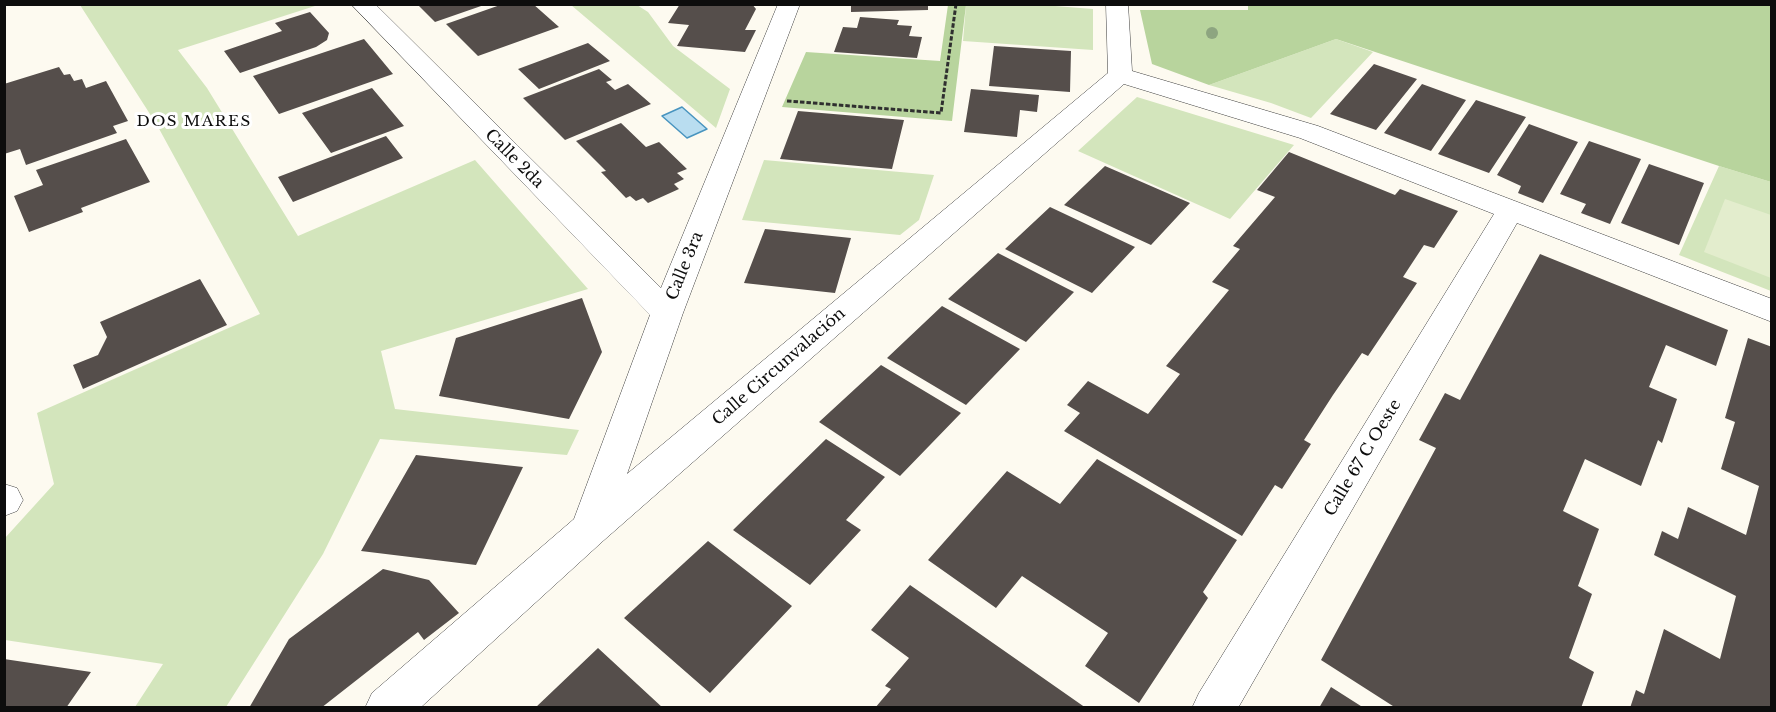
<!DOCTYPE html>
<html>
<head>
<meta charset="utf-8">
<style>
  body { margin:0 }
  #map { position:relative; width:1776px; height:712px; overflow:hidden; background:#fdfaf0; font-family:"Libre Baskerville",serif }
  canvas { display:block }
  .frame { position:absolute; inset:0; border:6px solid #0d0d0d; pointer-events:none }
</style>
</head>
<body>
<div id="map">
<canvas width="1776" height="712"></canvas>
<div class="frame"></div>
</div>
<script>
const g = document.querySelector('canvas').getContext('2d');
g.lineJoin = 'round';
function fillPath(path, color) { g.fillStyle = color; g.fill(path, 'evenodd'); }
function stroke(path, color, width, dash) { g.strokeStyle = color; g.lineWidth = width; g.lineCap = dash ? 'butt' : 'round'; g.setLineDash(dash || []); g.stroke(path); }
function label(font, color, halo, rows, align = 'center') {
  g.font = font + ' "Libre Baskerville",serif'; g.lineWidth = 6; g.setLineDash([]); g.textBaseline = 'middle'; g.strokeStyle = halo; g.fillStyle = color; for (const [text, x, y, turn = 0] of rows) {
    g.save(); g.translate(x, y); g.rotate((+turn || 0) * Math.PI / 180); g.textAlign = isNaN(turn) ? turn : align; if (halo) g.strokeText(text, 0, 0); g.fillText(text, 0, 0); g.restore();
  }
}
const green = new Path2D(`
  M150,4L318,5L178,50L207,88L298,236L475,160L588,289L381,351L395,409L579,430L567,455L380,439L323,554L226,707H135L163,664L5,640V538L54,484L37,413L260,314L157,125L80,5Z
  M1030,4L1093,9V50L963,41L966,5Z
  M571,5H637L648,12L673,46L730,89L716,128Z
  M1336,39L1373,52L1311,118L1271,103L1209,85Z
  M1137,97L1294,145L1230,219L1078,151Z
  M764,160L934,175L919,220L900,235L742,220Z
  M1719,166L1771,182V291L1679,255Z`);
const forest = new Path2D(`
  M948,5H966L952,121L782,107L806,52L940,61Z
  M1248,5H1771V182L1719,166L1336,39L1209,85L1152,64L1140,10H1248Z`);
const pitch = new Path2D(`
  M1725,199L1771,215V278L1704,252Z`);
const water = new Path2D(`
  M682,107L707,129L687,138L662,116Z`);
const building = new Path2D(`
  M417,4H484V5L435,22Z
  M503,4H533L559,27L478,56L446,24Z
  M680,4H752L756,9L745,30H756L745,52L677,46L689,25L668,23Z
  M851,4H928V10L851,12Z
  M310,12L329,33L327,40L316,47L240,73L224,51L282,31L275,23Z
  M860,17L899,20L897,25L912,26L909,36L922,37L917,58L834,52L843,27L857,28Z
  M364,39L393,74L279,114L253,76Z
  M588,43L610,61L539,89L518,69Z
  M994,46L1071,51L1070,92L989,86Z
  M1374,64L1417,79L1376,130L1330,114Z
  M59,67L64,75L70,74L74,81L82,79L86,88L106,81L128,121L113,126L117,133L26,165L20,149L4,154V84Z
  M599,69L612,80L606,82L615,90L628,84L651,104L565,140L523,98Z
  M1422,84L1466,100L1431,151L1384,133Z
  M372,88L404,126L331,153L302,113Z
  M971,89L1039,95L1037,112L1020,110L1017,137L964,132Z
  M1476,100L1526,117L1489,173L1438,154Z
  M798,111L904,120L892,169L780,159Z
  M621,123L646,147L659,142L687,169L677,173L684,179L674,184L679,189L648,203L643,198L636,201L630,196L626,198L601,172L606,171L576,141Z
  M1529,124L1578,142L1543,203L1518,193L1521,186L1497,175Z
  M386,136L403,158L293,202L278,177Z
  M126,139L150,182L81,208L83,212L29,232L14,196L43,185L36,170Z
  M1589,141L1641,159L1610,224L1581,213L1586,204L1560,194Z
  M1289,152L1395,195L1400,189L1458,211L1434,248L1424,245L1403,277L1417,283L1368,356L1362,353L1333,395L1304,440L1311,444L1282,489L1275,485L1242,536L1064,431L1080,413L1067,405L1088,381L1148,414L1180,374L1166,366L1229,290L1212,282L1240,249L1233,246L1275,197L1257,190Z
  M1649,164L1704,183L1679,245L1621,223Z
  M1105,166L1190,203L1151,245L1064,205Z
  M1050,207L1135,247L1092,293L1005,249Z
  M765,229L851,238L835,293L744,283Z
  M998,253L1074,292L1026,342L948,299Z
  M1540,254L1728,330L1716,366L1666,345L1649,387L1677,399L1662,443L1658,440L1641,486L1585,459L1563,511L1599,529L1578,586L1592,594L1569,658L1594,672L1581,708H1396L1321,660L1436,448L1419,440L1445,393L1460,400Z
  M200,279L227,325L83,389L73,365L98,355L107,337L100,322Z
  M582,298L602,352L569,419L439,396L456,338Z
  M942,306L1020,349L966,405L887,358Z
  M1748,338L1772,347V708H1630L1636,690L1644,694L1664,629L1720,659L1736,596L1654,555L1662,531L1678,539L1688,507L1746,535L1759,486L1721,469L1735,422L1725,418Z
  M881,365L961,413L900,476L819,422Z
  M826,439L885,477L846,520L861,530L810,585L733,530Z
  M416,455L523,467L476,565L361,551Z
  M1097,459L1237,540L1203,592L1208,598L1139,703L1085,666L1108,633L1022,576L996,608L928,560L1007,471L1060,504Z
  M708,541L792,606L710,693L624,618Z
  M383,569L429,580L459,613L424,640L418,632L321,708H249L289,639Z
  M910,585L1086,708H875L891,689L885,686L909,658L871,630Z
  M598,648L663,708H535Z
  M4,659L91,672L66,708H4Z
  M1331,687L1364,708H1319Z`);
const path = new Path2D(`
  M787,101L941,113L956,4`);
const minor = new Path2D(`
  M351,4H375L661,288L778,4H800L683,313L627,474L1108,73L1106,4H1128L1132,71L1318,126L1772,299V322L1517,223L1238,708H1192L1199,693L1494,214L1300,138L1124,84L603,541L420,708H365L372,693L574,519L650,315Z
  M4,484L17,488L23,500L17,511L4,516Z`);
const trees = [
  [1212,33]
];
const farNeighbourhoodnames = [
  ["DOS MARES",194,122]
];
const streetNames = [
  ["Calle 2da",514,159,45],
  ["Calle 3ra",685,266,-68],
  ["Calle Circunvalación",779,367,-41],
  ["Calle 67 C Oeste",1363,458,-59]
];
fillPath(green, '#d3e5bc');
fillPath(forest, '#b8d49d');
fillPath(pitch, '#e3edcd');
fillPath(water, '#b9ddf0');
stroke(water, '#4894bf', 1.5);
fillPath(building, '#554e4b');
stroke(minor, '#404040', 1);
stroke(path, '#2f2f2f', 3, [4.5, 2]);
fillPath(minor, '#fff');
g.fillStyle = '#8da580';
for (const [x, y] of trees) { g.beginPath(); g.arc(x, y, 6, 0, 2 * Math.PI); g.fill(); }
g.letterSpacing = '1.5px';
label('15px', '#0d0d0d', '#fff', farNeighbourhoodnames);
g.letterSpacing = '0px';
label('16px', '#0d0d0d', '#fff', streetNames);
</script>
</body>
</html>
